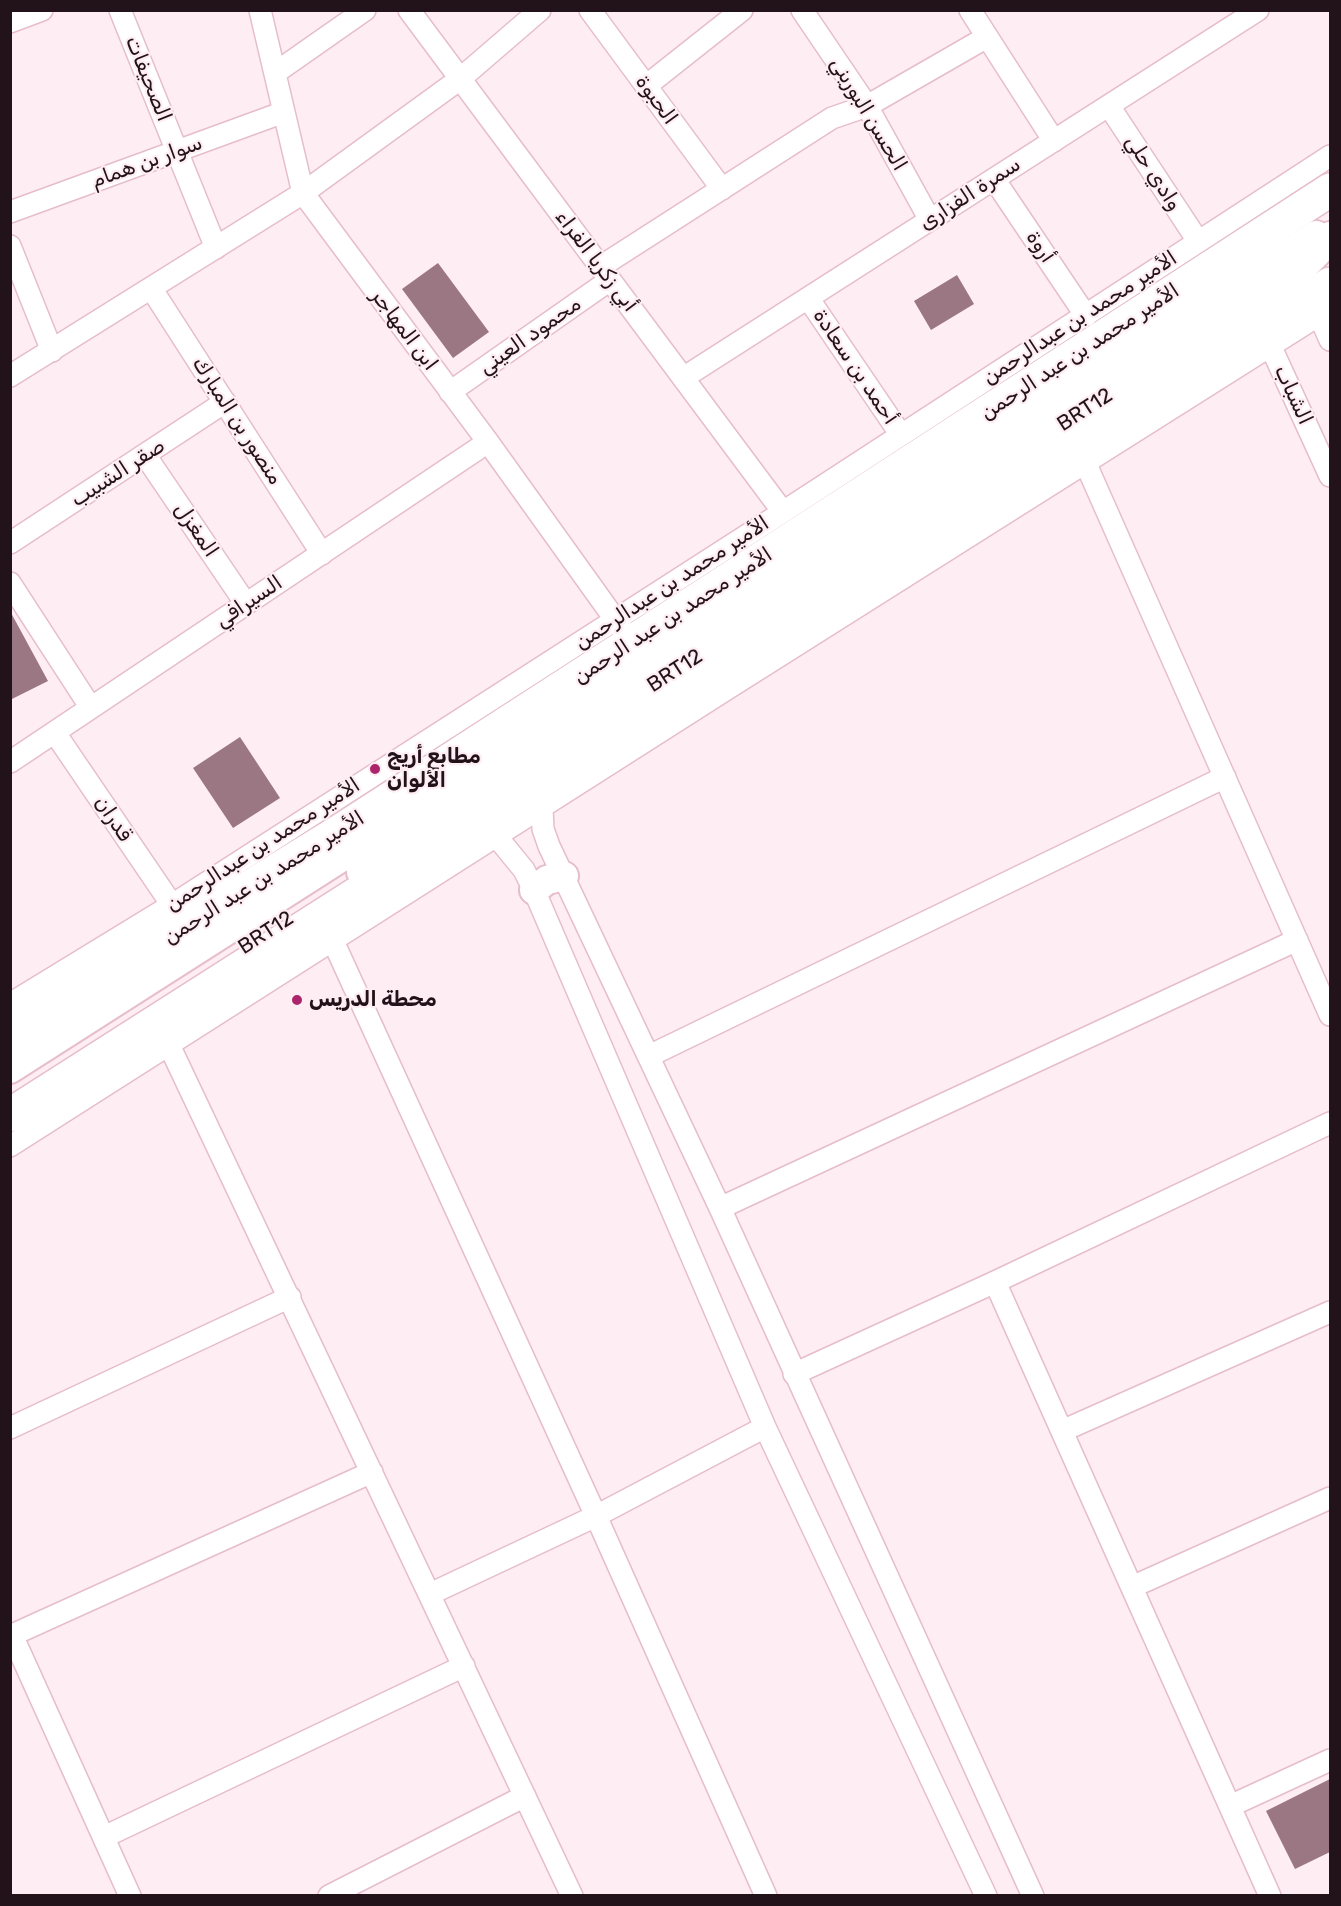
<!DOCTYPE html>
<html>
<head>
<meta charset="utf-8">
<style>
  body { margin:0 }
  #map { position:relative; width:1341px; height:1906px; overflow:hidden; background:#feedf2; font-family:Rubik,sans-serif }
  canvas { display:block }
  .frame { position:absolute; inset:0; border:12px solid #211319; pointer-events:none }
</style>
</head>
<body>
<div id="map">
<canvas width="1341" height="1906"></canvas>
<div class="frame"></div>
</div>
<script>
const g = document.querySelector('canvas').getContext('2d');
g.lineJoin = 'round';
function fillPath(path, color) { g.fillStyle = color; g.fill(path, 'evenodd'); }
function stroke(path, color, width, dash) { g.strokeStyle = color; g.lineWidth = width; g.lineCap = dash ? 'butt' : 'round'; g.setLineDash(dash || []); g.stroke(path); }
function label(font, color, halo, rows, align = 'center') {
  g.font = font + ' Rubik,Cairo,sans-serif'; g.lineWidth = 4.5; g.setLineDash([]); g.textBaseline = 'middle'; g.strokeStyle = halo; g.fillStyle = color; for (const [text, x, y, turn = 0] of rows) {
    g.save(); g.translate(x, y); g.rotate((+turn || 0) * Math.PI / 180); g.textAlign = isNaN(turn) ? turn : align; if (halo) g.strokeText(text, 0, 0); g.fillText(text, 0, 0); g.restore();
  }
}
const building = new Path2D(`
  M438,263L489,332L453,358L402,289Z
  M957,275L974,304L931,330L914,301Z
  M10,611L48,681L10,700Z
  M240,737L280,798L233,828L193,768Z
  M1330,1779V1852L1295,1869L1266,1811Z`);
const street = new Path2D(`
  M120,10L216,248
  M260,10L303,193L488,442L622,629
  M409,10L783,512
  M590,10L722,189
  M802,10L867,106L930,220
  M970,10L1054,141
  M10,22L42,10
  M275,73L365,10
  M646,86L742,10
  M1109,106L1198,241
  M994,179L1086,316
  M10,212L284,112
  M10,246L52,351
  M600,267L832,118L867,106L987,37
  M151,288L322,554
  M808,298L901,435
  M1319,315L1330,340
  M1270,345L1330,476
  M10,376L303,193L460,79L540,10
  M683,378L1258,10
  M450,392L610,280
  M145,455L246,604
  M1085,462L1330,1015
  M10,543L225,402
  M10,583L91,708
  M55,733L172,905
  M10,762L488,442
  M542,808L543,829L549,846L720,1208L1033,1896
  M497,837L524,870L534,890L765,1427L986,1896
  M333,941L596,1516L766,1896
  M10,1004L172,905L783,512L1330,156
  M169,1045L572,1896
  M649,1056L1225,777
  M10,1146L727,689L1330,308
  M720,1208L1297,940
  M995,1282L1270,1896
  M794,1374L995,1282L1330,1123
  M10,1428L290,1297
  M1062,1431L1330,1312
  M1132,1587L1330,1498
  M430,1594L596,1516L765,1427
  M12,1635L130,1896
  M10,1636L372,1472
  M1230,1806L1330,1760
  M104,1837L464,1666
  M329,1896L525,1796`);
const secondary = new Path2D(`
  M361,872L1252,303C1280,284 1312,265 1330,236
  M534,890L547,880L564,876
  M10,1069L1316,235`);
const primary = new Path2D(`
  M10,1035L340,831L1330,190
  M10,1115L380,879L716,671L928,534L1330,284`);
const markers = [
  [375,769,6,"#ac256b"],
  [297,1000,6,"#ac256b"]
];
const streetNames = [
  ["الصحيفات",148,79,68],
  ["الحبوة",656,100,54],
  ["الحسن البوريني",868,114,59],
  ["سوار بن همام",147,162,-20],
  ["وادي حلي",1153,173,57],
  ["سمرة الفزارى",970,194,-33],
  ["أروة",1040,247,56],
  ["أبي زكريا الفراء",596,261,53],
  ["الأمير محمد بن عبدالرحمن",1080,318,-33],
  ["ابن المهاجر",404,330,53],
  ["محمود العيني",530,336,-35],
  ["الأمير محمد بن عبد الرحمن",1080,352,-33],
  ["أحمد بن سعادة",855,367,56],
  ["الشباب",1293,395,65],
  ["BRT12",1085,410,-33],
  ["منصور بن المبارك",237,421,57],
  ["صقر الشبيب",118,473,-33],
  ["المغزل",196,530,56],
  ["الأمير محمد بن عبدالرحمن",672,583,-33],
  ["السيرافي",249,602,-34],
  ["الأمير محمد بن عبد الرحمن",673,616,-33],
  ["BRT12",675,671,-33],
  ["قدران",113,819,56],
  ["الأمير محمد بن عبدالرحمن",263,845,-33],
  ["الأمير محمد بن عبد الرحمن",264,878,-32],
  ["BRT12",266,933,-33]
];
const poiNames = [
  ["مطابع أريج",387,757],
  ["الألوان",387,781],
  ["محطة الدريس",309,1000]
];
fillPath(building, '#9b7683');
stroke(street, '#e6bdcc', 24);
stroke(secondary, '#e6bdcc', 32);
stroke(primary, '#e6bdcc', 36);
stroke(street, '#fff', 21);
stroke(secondary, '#fff', 28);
stroke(primary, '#fff', 33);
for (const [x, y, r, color] of markers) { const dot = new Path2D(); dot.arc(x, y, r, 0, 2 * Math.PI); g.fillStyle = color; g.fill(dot); stroke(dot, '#feedf2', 2); }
label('21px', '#211319', '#feedf2', streetNames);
label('bold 21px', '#211319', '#feedf2', poiNames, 'left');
</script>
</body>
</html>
